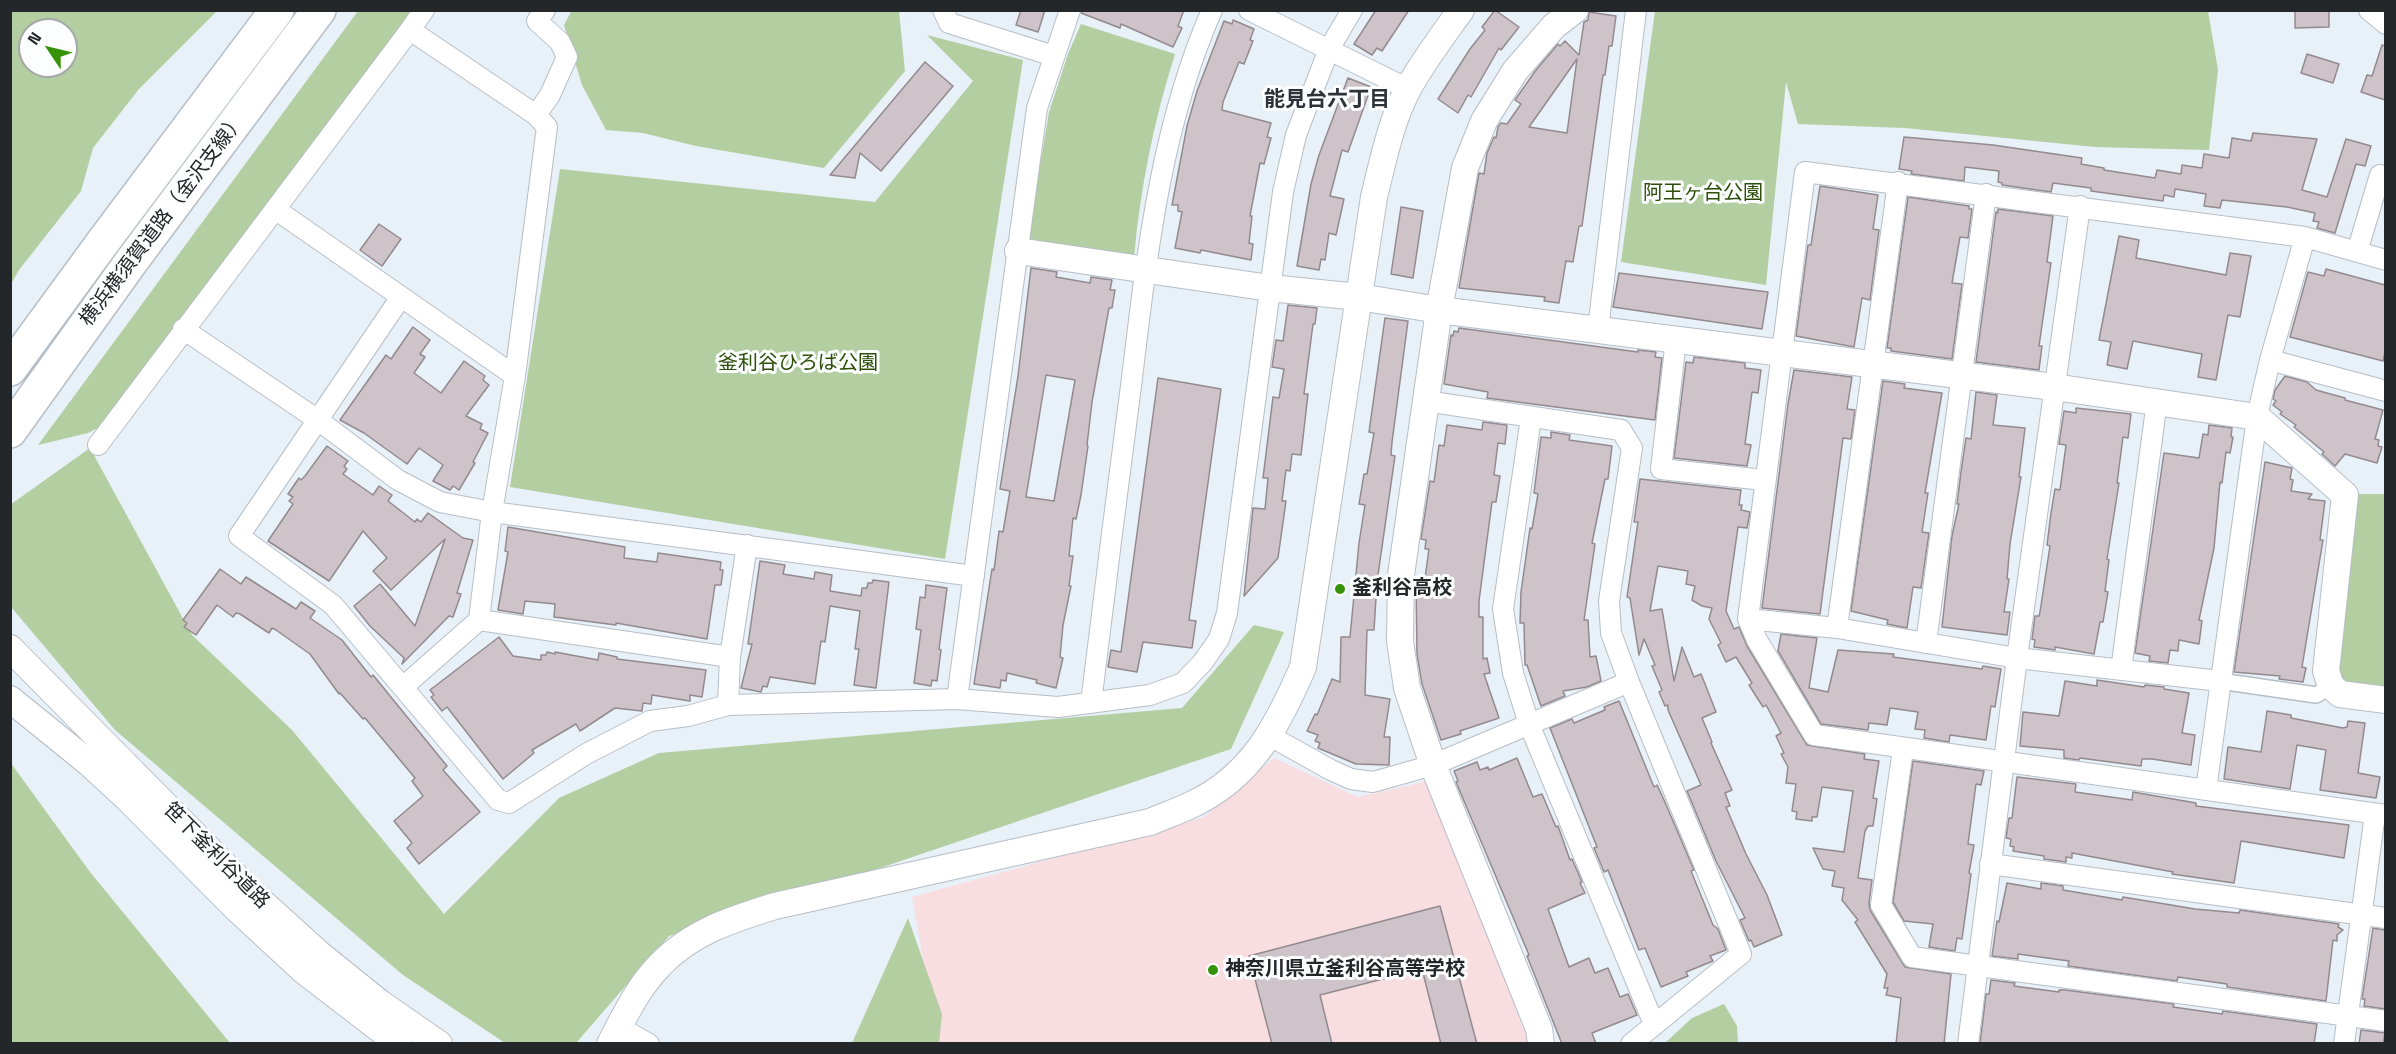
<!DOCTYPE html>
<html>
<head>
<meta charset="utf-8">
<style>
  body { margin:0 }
  #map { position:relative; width:2396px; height:1054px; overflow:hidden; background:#e8f0f8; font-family:"Space Grotesk",sans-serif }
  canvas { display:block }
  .frame { position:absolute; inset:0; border:12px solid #24272a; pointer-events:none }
  .north { position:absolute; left:18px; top:18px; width:60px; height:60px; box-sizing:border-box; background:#fbfdfe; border:2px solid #a5a7a9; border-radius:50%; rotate:305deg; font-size:16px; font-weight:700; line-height:24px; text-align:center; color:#24272a }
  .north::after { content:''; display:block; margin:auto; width:21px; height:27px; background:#369206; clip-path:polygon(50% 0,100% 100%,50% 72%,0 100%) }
</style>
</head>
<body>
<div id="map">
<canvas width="2396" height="1054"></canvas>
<div class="frame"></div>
<div class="north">N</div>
</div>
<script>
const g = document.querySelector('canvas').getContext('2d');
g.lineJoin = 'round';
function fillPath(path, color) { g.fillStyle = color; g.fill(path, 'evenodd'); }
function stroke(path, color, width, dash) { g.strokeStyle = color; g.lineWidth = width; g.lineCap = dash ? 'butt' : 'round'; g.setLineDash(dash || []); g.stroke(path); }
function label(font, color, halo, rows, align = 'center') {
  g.font = font + ' "Space Grotesk","Noto Sans JP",sans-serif'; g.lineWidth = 6; g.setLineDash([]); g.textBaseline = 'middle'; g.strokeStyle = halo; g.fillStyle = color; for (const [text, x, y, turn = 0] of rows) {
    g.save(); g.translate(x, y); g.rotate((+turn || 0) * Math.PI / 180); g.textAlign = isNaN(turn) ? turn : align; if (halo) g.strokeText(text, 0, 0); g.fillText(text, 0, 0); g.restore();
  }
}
const education = new Path2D(`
  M1274,758L1358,797L1428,781L1529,1043H938L912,897L1204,817Z`);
const green = new Path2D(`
  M11,10L217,11L139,89L93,148L81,191L19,270L11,284ZM30,30H66V66H30Z
  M572,10L899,11L905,71L824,168L696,146L643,133L606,130L582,85L564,25Z
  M358,11H417L111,421L88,433L38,445Z
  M1655,11H2208L2218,70L2209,150L2095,147L1905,128L1798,124L1786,82L1766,285L1621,262Z
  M1081,24L1175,54C1154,120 1140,189 1134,258L1027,243L1049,112L1068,54Z
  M927,35L1023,60L945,559L510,487L560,169L875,202L973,81Z
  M90,448L192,635L292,730L444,914L559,798L659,753L1182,708L1254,625L1284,632L1231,749L883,867L669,936L576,1043H505L403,975L115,730L11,607L10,505Z
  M2356,494H2385V689L2346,684L2335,670Z
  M10,762L90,872L230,1043H11Z
  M908,918L942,1014L939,1043H852Z
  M1724,1004L1737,1026L1738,1043H1665L1692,1018Z`);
const building = new Path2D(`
  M1021,10H1045L1038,32L1016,25Z
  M1082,10H1184L1178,26L1182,28L1173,47L1121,24L1120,28L1081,13Z
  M1376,10H1409L1382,51L1377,48L1372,55L1354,44Z
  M1495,10L1519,27L1501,50L1499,48L1471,97L1468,95L1458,113L1438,99L1470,49L1485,30L1482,27Z
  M2329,10V27L2295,28V11Z
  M1589,12L1616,16L1612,46H1609L1605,75H1603L1582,226H1579L1573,262L1566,261L1559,303L1544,301L1545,297L1459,288L1479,173L1484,174L1487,153L1494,137L1496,138L1498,127L1501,123L1507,124L1521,104L1515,100L1536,70L1558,44L1560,46L1565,41L1579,55L1584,22L1588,20ZM1577,59L1567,133L1529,127Z
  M1233,20L1254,29L1250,40L1253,41L1244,64L1239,62L1223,102L1222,110L1271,123L1267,137L1271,138L1264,164L1260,163L1250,216H1252L1249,243L1253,244L1251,260L1201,250L1200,253L1175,248L1182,212L1178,211V205H1172L1187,126L1197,91L1224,21L1232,24Z
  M2382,45L2385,46V100L2361,92L2367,75L2372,76Z
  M2307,54L2339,64L2333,83L2301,73Z
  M925,62L953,86L881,171L860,153L855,178L830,175Z
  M1348,78L1371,87L1348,152L1342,150L1330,196L1344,199L1336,235L1329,233L1325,260L1321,259L1319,270L1297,266L1311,184L1319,155Z
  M2253,133L2317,139L2302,190L2327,197L2346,139L2371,146L2365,166L2356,164L2335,233L2317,228L2319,222L2313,221L2315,213L2287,207L2222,200L2220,208L2204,206L2206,194L2175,189L2174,197L2164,195L2163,201L2091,191V188L2053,183L2051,192L2002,185V183L1998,182L1999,171L1965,167L1964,181L1911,174L1912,171L1899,169L1904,137L1993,145L2082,158L2081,164L2104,168V170L2155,178L2157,170L2181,174L2182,165L2202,168L2204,154L2229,158L2232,138L2251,141Z
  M1820,186L1878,195L1873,229L1879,230L1870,300L1862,298L1854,347L1796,336L1808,245H1811Z
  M1908,197L1969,206V209H1972L1968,238L1960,237L1952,283L1962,284L1952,359L1891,351V348H1887Z
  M1401,207L1423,211L1413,278L1391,274Z
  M1998,209L2053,216L2047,262L2051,263L2039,346H2042L2039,370L1976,362L1996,212L1998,213Z
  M379,224L401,239L382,266L360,250Z
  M2119,236L2139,240L2136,258L2226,275L2230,253L2251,256L2240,317L2228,315L2216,380L2198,377L2202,354L2133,341L2127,369L2107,365L2111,342L2099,340Z
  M1031,268L1057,272L1056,277L1090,283L1091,277L1112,280L1110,290H1115L1112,308H1109L1092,402L1087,445L1088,446L1081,495L1076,519L1073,518L1069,556H1073L1069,586H1071L1063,625L1060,657L1063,658L1056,688L1036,683L1037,680L1007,673L1006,681L1001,680L1000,688L974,684L992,569L994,570L999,531L1003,532L1010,491L1000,489L1018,376ZM1046,375L1075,380L1054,501L1026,497Z
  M2326,269L2385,285V352L2383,361L2290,337L2308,272L2324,276Z
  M1619,273L1768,292L1762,329L1613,307Z
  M1288,305L1317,308L1315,324H1313L1304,394H1308L1301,455L1292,454L1290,471L1286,470L1282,501H1286L1278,558L1244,596L1253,508L1265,509L1268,478H1263L1273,397L1279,398L1284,369L1272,367L1276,340L1283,341Z
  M1385,318L1408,321L1392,442L1391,455L1395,456L1377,582L1374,630H1367L1365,695L1390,699L1384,737H1390L1389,765L1356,764L1318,748L1320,743L1315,741L1318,735L1307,731L1315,714L1317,715L1332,679L1340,682L1341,637H1350L1359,543L1365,505L1359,504L1364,474H1367L1374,433L1369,432Z
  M413,327L430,340L420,354L425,357L414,373L441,393L464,361L485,376L483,380L489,385L466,416L482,424L480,429L488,433L473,462L475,463L459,490L453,486L450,490L433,481L443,465L419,448L407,464L364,433L340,420L386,355L391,359Z
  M1459,328L1638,352V350L1656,352L1655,357L1662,358L1655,420L1487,398L1488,392L1444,384L1451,335L1453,336L1454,331L1458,332Z
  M1694,357L1745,363V368L1761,370L1758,393L1752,392L1745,444L1751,445L1747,466L1674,458L1686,362L1693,363Z
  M1794,370L1852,377L1847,409L1855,410L1851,439L1843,438L1820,614L1762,608L1788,404Z
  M2285,376L2307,382L2316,390L2345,398V400L2383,410L2375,439L2379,440L2378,446L2382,447L2377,463L2345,454L2335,466L2322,454L2324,452L2294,427L2296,425L2280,414L2282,412L2273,405L2276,401L2273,399L2275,390Z
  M1158,378L1221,389L1189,620L1196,621L1192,648L1143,642L1137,672L1108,667L1111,650L1121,652Z
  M1883,381L1905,384L1904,388L1942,393L1925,493H1928L1922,532L1929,533L1921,588L1913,587L1907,628L1887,624L1888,620L1851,611Z
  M1976,392L1997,395L1993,425L2025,428L2019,477H2021L2010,544L2007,579H2009L2004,612H2010L2007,635L1942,627L1952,536L1959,504H1957L1961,472L1966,438L1971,439Z
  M2076,408L2131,414L2128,438L2123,437L2117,483H2119L2107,559L2109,560L2105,591L2108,592L2103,622H2100L2094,654L2055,647V650L2034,647L2035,640L2032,639L2035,616H2039L2040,612L2050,546L2047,545L2051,513L2055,489L2060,490L2066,445L2059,444L2064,411L2076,413Z
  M1483,422L1507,425L1505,444L1498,443L1494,475L1500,476L1496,502H1492L1479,601V617H1483V659L1487,658L1490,673L1484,674L1499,718L1460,731L1461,734L1441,740L1422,684L1417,654L1416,580V577L1425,578L1429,549H1425L1426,540L1421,539L1430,481L1434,482L1439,445L1444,446L1447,425L1482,430Z
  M2209,425L2232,428L2231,437H2233L2230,453L2226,452L2222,483L2220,482L2214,548L2199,620L2202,621L2199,644L2179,640L2178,651L2170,650L2168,663L2149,661L2150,656L2135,653L2164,453L2199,458L2203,434L2208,435Z
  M1551,432L1570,435L1569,440L1612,446L1608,479H1605L1592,543L1595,544L1584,620H1588L1590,657L1596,656L1601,681L1587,687L1563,691L1565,696L1541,706L1527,665H1525L1524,623H1520L1521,592L1530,528L1532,529L1538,494L1534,493L1541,437L1551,438Z
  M327,446L348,461L344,466L347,469L343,474L373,495L379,486L392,495L388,501L415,522L417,519L421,522L428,513L463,538L473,540L457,593L461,594L453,617L449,616L402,664L404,658L370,626L354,606L380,584L415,626L445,539L391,590L373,571L387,558L363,531L329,581L268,541L293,504L289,501L293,497L288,494L299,478L301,480L305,476Z
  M2265,462L2292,468L2290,479L2293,480L2291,491L2312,494L2308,499L2325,501L2320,540H2323L2302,667L2306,668L2303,682L2279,679L2280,676L2234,672Z
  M1640,479L1741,490L1739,505H1742L1741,510L1750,512L1747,528L1738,527L1726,611L1734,629L1739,627L1747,646L1807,745L1865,754L1864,759L1879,761L1873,798L1877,799L1873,826H1868L1865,831L1858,878L1872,880L1869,903L1870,910L1905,967L1951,974L1944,1044H1896L1901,998L1886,995L1888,988H1884L1887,974L1855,922L1858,920L1842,900L1844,888L1832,886L1835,871L1823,869L1813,848L1844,852L1853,791L1822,787L1817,817H1812V821L1796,819L1797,812L1792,811L1796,784L1786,783L1788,767L1781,754L1784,753L1776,736L1781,733L1766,705L1763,707L1749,685L1752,683L1736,657L1726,662L1718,645L1721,643L1709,619L1712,608L1702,606L1692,600L1695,586L1686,584L1688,571L1658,566L1650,611L1662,609L1674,681L1682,647L1694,677L1701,674L1707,689L1716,712L1702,718L1712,742L1711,743L1732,790L1725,793L1730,806L1726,807L1746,854L1767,895L1782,935L1754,947L1751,940L1749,941L1740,920L1745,918L1716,861L1687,791L1701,785L1668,710V705L1665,706L1659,692L1662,690L1652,666L1655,665L1644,639L1639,655L1630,598L1627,597L1638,522H1634Z
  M508,527L625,547L624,558L657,562L658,553L721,562L720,570H723L721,585H715L707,639L616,623V625L554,617L555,604L525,601L523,614L498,610L508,552L505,551Z
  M760,561L785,565L783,574L814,579L815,572L832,575L830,591L861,596L862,588H867L868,583H872L873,580L889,582L876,688L854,685L859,649H855L860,611L830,606L825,642L821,641L815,684L770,677L767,687L763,686L761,692L741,688L752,644H748Z
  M220,569L241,584L246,577L296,609L301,602L315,611L310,618L342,640L371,677L373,675L447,766L443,770L480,812L419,864L407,848L412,843L394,821L423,796L412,781L415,778L365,718L363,719L340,693L339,694L310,654L276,630L272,628L269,633L240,614L236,613L233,617L217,605L196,635L184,627L187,623L183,620Z
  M926,585L947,588L939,649L941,650L937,681L932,680L931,686L914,683L921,630L916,629L920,597L925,598Z
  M1781,634L1817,638L1809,688L1828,692L1838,650L1894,654L1893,657L1982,669L1983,666L2001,669L1995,707L1991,706L1986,740L1950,735L1949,742L1924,738L1925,730L1915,729L1918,712L1890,708L1887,725L1869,723L1868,730L1821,724L1778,651Z
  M499,637L513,656L541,660V655H546L547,652L555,654V652L598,660L599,653L617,657V659L706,670L702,697L690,695V701L652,695L651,704L643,703L642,711L615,708L580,731L576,724L532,750L534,753L503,779L447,707L442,711L431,697L434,695L430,690Z
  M2097,680L2144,687L2145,685L2164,687V689L2189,693L2182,733L2195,735L2191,765L2152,759H2142L2141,766L2080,758L2079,760L2064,758V750L2020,746L2023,712L2059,716L2065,681L2097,686Z
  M1619,701L1654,787L1657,785L1664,800L1694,870L1691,871L1713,925L1718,929L1726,950L1710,956L1713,961L1686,972L1688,976L1661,987L1645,948L1639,950L1608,870L1604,872L1594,848L1597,847L1550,728L1572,719L1574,723L1605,710L1604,707Z
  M2267,711L2291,715V718L2343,728L2347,727L2348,721L2365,723L2358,773L2380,777L2376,798L2320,790L2326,750L2297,745L2290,789L2224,779L2228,747L2261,752Z
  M1517,758L1533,797L1542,794L1556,827L1558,826L1570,860L1572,859L1582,882L1580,883L1585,893L1548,909L1569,967L1589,958L1595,973L1608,968L1620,997L1628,994L1637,1015L1592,1033L1596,1044H1562L1527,956L1529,955L1456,782L1458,781L1454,771L1477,762L1480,770L1488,767L1489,770Z
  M1913,761L1984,771L1981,785L1976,784L1968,844L1974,845L1969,873L1971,874L1962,939L1957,938L1955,951L1929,947L1933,924L1904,921L1893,902Z
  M2017,777L2076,784L2075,792L2132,800L2133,792L2196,803V806L2349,825L2344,858L2241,841L2234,883L2172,874L2173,872L2072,853V858L2066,857V862L2044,859V856L2013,851L2014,847L2010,846L2011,839L2006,838L2009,818H2012Z
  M2007,883L2041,889V883L2063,886V890L2122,900L2123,897L2195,909L2239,913L2240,910L2339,924L2338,927L2343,930L2337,935V941L2333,940L2326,1001L2227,987V984L2178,977L2177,981L2068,966L2069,961L2018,954V959L1992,956L1997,921L1999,922Z
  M1440,906L1477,1044H1441L1422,969L1320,995L1332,1044H1272L1249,956Z
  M2373,928L2385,930V1009L2364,1006L2365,999H2362Z
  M1991,980L2015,983L2014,986L2059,992V990H2065L2174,1004L2173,1007L2222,1014L2223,1011L2317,1024L2314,1044H1980L1986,994H1989Z
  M2361,1030L2385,1033L2383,1044H2359Z`);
const pedestrian = new Path2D(`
  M2220,681L2316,695L2331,686`);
const minor = new Path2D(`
  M943,10L949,23L1054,56
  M1249,10L1408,89
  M2369,10L2386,24
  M410,30L424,10
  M275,209L515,376L492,512L479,620L403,687
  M2305,237L2386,260
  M2357,252L2380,175
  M401,297L239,536L333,605L498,800L509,803L586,754L650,721L688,716L728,705L957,699L1058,707L1150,695L1183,683L1203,662L1219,639L1227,613L1283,192L1296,135L1329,49L1352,10
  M183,329L318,420L398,480L440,502L492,512L974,576
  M1598,329L1636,10
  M1676,340L1661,469L1764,480
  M2270,360L2386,391
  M515,376L547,127L536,115L550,95L567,57L560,42L537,21L545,10
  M1425,401L1621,430L1632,448L1609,601L1611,633L1629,682L1741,954L1631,1044
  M1531,418L1503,609L1513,673L1529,724L1654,1024
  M98,445L410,30L536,115
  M1748,619L1837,628L2017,658L2220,681
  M479,620L730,657
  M1837,628L1898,182
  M1926,643L1986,194
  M2121,670L2157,401
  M957,699L1037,108L1070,10
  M1091,703C1104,595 1118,486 1132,378C1147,253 1161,126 1212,10
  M728,705L730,657L747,545
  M1270,736L1331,770L1351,779L1373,782L1433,765L1629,682
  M1903,749L1881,905L1912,957L2386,1021
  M2206,790L2257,417L2270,360L2305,237L1805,172L1748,619L1757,640L1814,735L2386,815
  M1990,864L2386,918
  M619,1027L649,1044
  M1968,1044L2017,658L2080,206
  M2344,1044L2375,814`);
const tertiary = new Path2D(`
  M1018,251L1270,288L1359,297L1439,310L2054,387L2257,417L2345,495L2326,671L2331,686L2340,694L2386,700
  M10,648L255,896L318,953L380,1003L439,1044
  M10,699L89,763L128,799L238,910L304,971L399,1044
  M610,1044C624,1017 638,987 660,965C691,932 733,919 775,906L1150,822C1164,816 1179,811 1193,804C1252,776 1278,725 1303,667L1374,197C1383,161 1391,120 1409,87C1424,60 1443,35 1461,10
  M1541,1044L1539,1029L1433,765L1407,688L1400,641L1401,575L1439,310L1465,168L1484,121L1515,71L1554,26L1575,10`);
const motorway = new Path2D(`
  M10,369L103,242L277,10
  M10,431L131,262L319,10`);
const markers = [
  [1340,589,6,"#369206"],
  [1213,970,6,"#369206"]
];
const parkNames = [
  ["阿王ヶ台公園",1703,194],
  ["釜利谷ひろば公園",798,364]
];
const streetNames = [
  ["横浜横須賀道路（金沢支線）",163,220,-53],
  ["笹下釜利谷道路",216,856,45]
];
const poiNames = [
  ["釜利谷高校",1352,589],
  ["神奈川県立釜利谷高等学校",1225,970]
];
const neighbourhoodNames = [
  ["能見台六丁目",1327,100]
];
fillPath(education, '#f8dee1');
fillPath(green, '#b3cea0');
fillPath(building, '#cdc3c9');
stroke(building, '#938a8f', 1.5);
stroke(pedestrian, '#b7bec6', 18);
stroke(minor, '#b7bec6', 22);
stroke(tertiary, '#b7bec6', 28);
stroke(motorway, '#b7bec6', 36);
stroke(pedestrian, '#fff', 15);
stroke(minor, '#fff', 20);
stroke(tertiary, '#fff', 26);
stroke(motorway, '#fff', 33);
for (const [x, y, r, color] of markers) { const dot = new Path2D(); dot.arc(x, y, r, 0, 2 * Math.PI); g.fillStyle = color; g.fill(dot); stroke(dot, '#fbfdfe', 2); }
label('20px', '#2c4e06', '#fbfdfe', parkNames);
label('20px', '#24272a', '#fbfdfe', streetNames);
label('bold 20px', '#24272a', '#fbfdfe', poiNames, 'left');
label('bold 21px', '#2c3238', '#fbfdfe', neighbourhoodNames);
</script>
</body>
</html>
